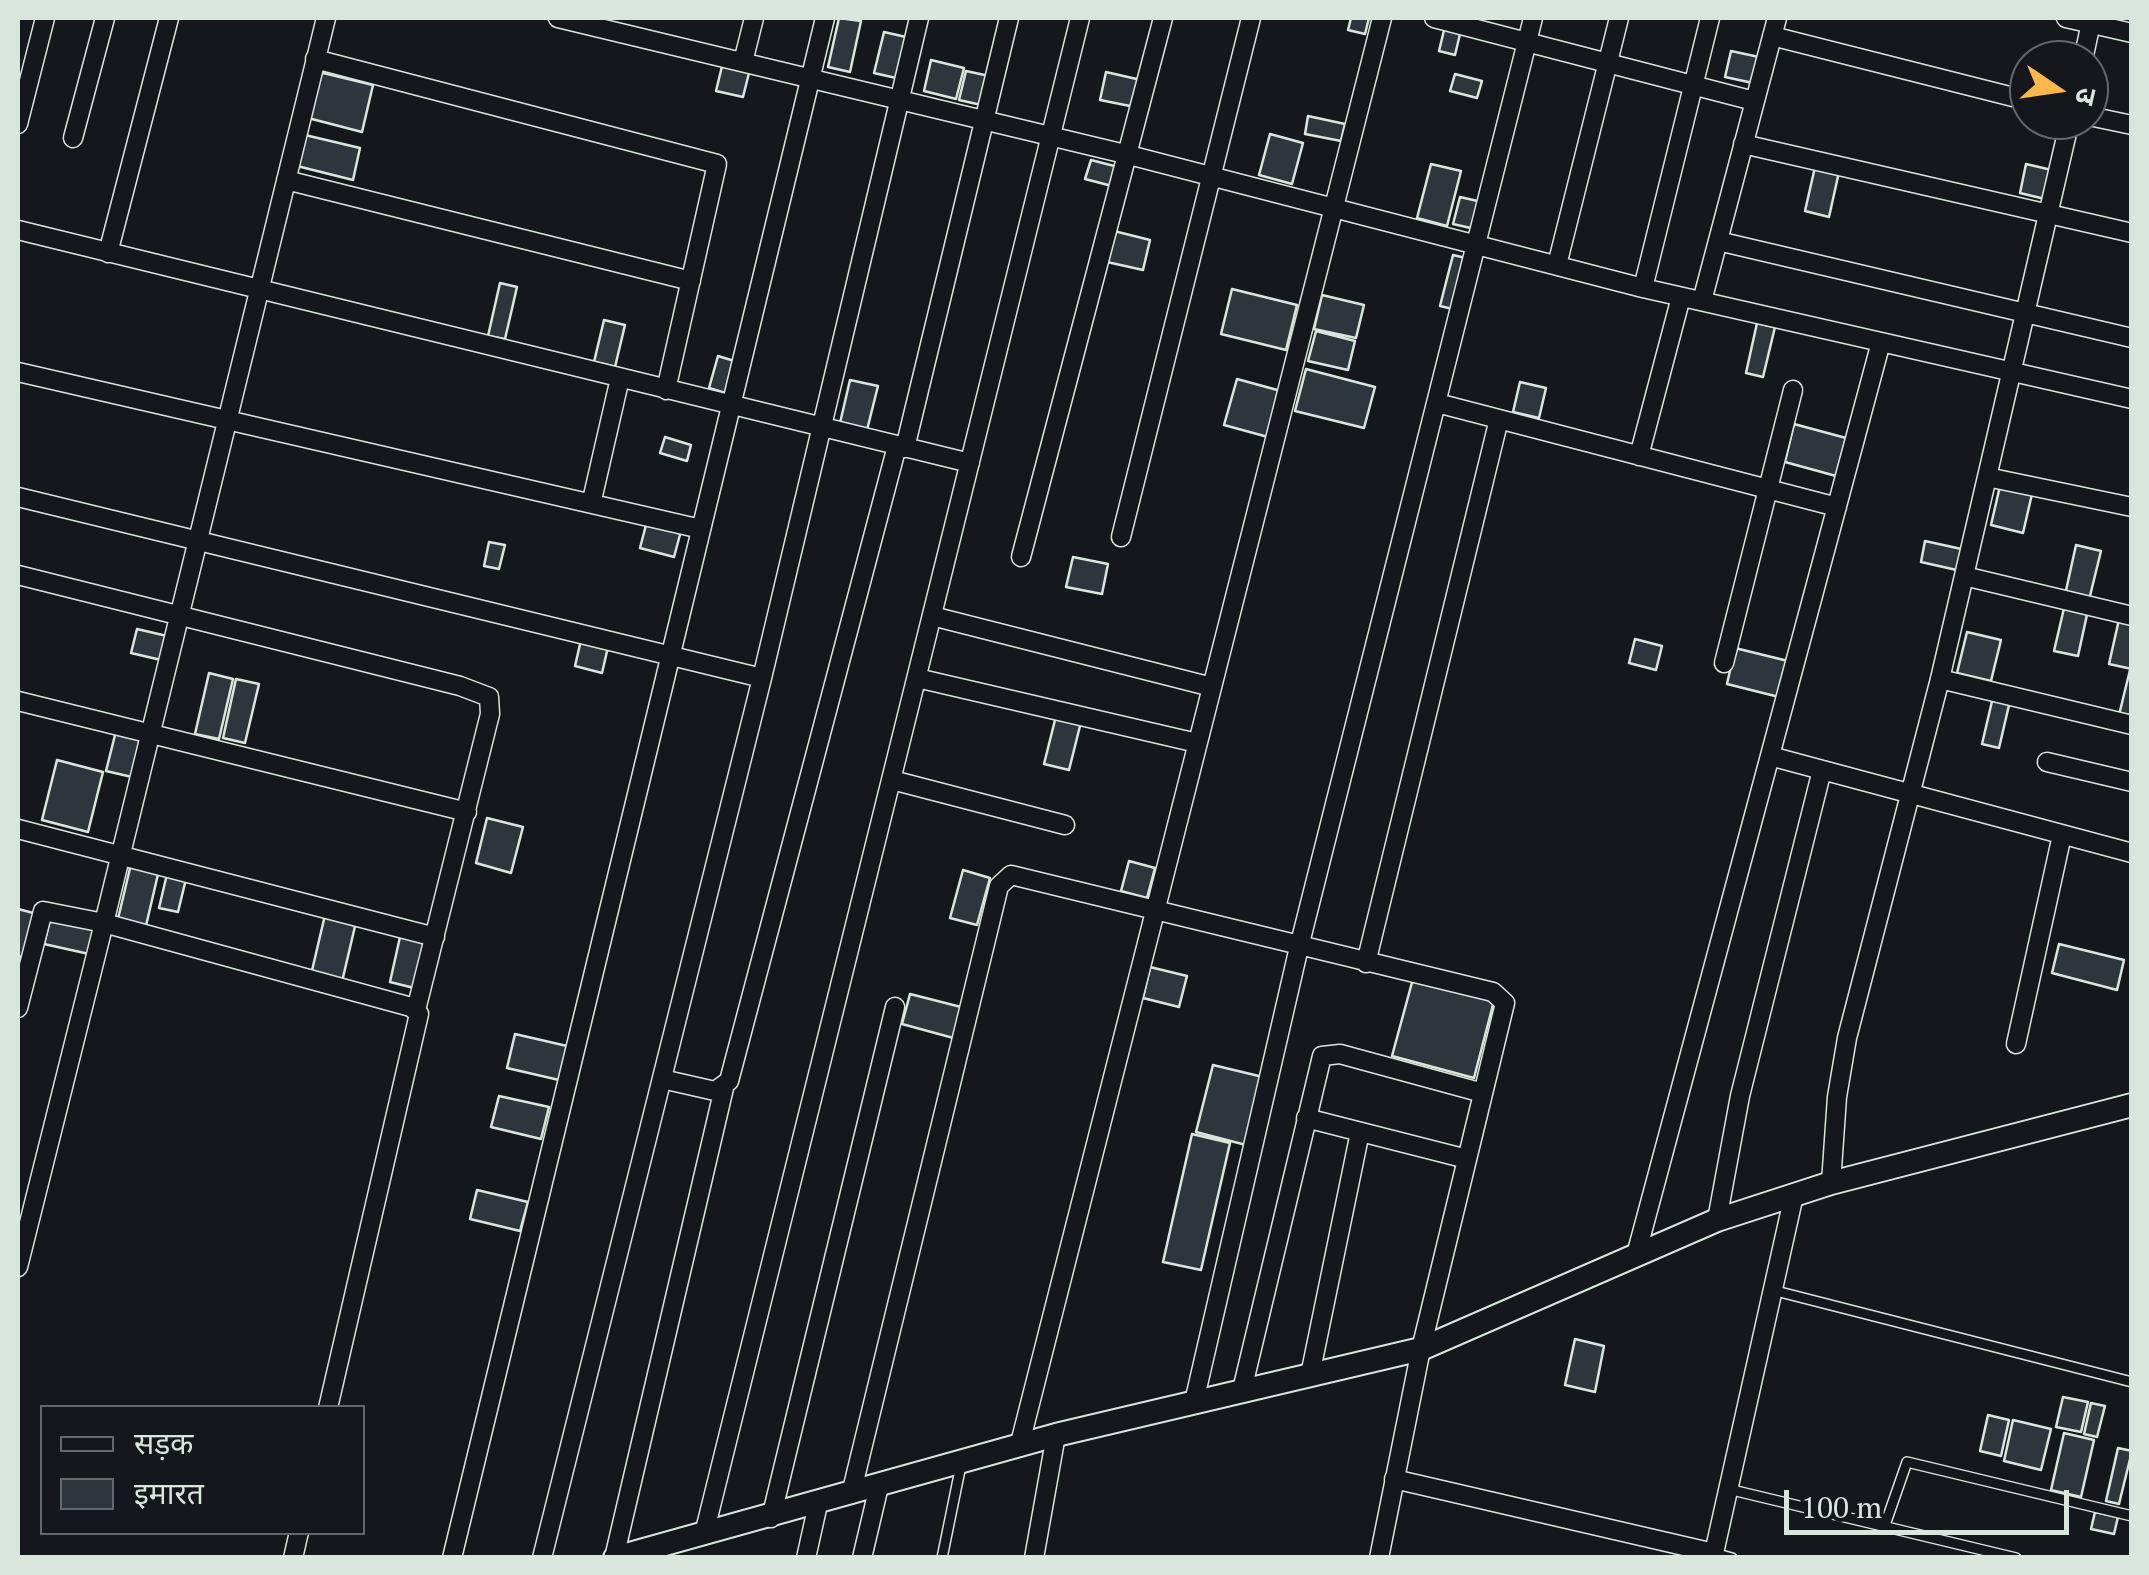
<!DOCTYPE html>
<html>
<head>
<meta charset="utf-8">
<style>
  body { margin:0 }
  #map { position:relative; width:2149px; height:1575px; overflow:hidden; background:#14181c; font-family:"PT Serif","Noto Sans Devanagari",serif }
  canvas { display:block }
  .frame { position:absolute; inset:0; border:20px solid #d8e6dc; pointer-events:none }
  .legend { position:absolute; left:40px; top:1405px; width:325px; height:130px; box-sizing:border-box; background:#14181c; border:2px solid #626a69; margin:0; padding:12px 18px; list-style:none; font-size:30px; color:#d8e6dc }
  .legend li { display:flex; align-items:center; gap:20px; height:50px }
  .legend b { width:50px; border:2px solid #626a69 }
  .north { position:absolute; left:2009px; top:40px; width:100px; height:100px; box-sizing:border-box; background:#14181c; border:2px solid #626a69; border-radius:50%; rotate:103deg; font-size:28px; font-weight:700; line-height:40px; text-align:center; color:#d8e6dc }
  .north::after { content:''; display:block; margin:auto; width:35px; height:45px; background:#ffb74d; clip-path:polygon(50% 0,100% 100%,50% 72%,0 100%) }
  .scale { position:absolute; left:1784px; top:1490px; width:285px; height:45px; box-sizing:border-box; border:5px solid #d8e6dc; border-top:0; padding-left:12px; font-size:30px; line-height:35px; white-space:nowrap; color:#d8e6dc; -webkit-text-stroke:8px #14181c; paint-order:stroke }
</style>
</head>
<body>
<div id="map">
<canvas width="2149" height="1575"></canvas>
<div class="frame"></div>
<ul class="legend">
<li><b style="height:12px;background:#14181c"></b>सड़क</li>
<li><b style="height:28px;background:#2c363c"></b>इमारत</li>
</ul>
<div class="north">उ</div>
<div class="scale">100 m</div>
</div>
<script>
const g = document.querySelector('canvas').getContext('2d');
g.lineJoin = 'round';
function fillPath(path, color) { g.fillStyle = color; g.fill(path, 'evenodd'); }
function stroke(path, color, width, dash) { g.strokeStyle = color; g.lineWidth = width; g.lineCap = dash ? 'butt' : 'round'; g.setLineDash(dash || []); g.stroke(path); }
const building = new Path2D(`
  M839,18L861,21L850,72L828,67Z
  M1351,18H1369L1365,34L1348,30Z
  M1445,26L1461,30L1455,55L1439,51Z
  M884,32L906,37L896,78L874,73Z
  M1731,51L1759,57L1753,83L1725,77Z
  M724,58L751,65L743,97L716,91Z
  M931,60L964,68L956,99L924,91Z
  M966,71L994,77L986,106L959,100Z
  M319,72L373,85L362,132L308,118Z
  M1106,72L1141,80L1135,107L1100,100Z
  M1455,74L1482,81L1477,98L1450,91Z
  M1308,116L1345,124L1341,141L1305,134Z
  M1270,134L1303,143L1292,184L1259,175Z
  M305,135L360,148L353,180L297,166Z
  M1091,160L1118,167L1112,186L1085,179Z
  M1431,164L1461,171L1447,226L1417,218Z
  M2026,164L2056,171L2049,200L2020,193Z
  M1815,167L1839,172L1829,217L1805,211Z
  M1460,197L1482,202L1475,229L1453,224Z
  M1114,231L1150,240L1143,270L1107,262Z
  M1453,255L1470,259L1457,310L1440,306Z
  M500,283L517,287L505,339L488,336Z
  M1232,289L1297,305L1286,350L1221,334Z
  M1322,295L1364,305L1356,338L1314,329Z
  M604,320L625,325L615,367L594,362Z
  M1757,323L1775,327L1763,377L1746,373Z
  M1316,331L1355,341L1348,370L1308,361Z
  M718,356L741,363L732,395L709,388Z
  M1306,369L1375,387L1364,428L1295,411Z
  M1237,379L1281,391L1268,437L1224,425Z
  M850,380L878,386L867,430L840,423Z
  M1520,382L1546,388L1539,418L1513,412Z
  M1794,424L1846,438L1836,476L1785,462Z
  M665,437L691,445L687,461L660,453Z
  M2000,486L2032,494L2023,533L1991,525Z
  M647,521L681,531L674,557L640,548Z
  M1925,541L1966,550L1961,571L1921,562Z
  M489,542L505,545L499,569L484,566Z
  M2076,545L2101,551L2089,600L2065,595Z
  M1073,557L1108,564L1102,594L1066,587Z
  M2065,604L2088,610L2078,656L2054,651Z
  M2120,615L2132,618V669L2109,664Z
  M137,629L167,636L161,660L131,653Z
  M1967,632L2001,640L1991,681L1957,673Z
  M1635,639L1662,646L1656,670L1629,663Z
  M581,640L608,647L602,673L575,666Z
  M1735,648L1788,661L1779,697L1727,684Z
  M2130,670H2132V718L2119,715Z
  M209,673L233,679L219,739L195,734Z
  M236,679L259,684L245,743L223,738Z
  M1993,697L2010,701L1999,748L1982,744Z
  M1057,712L1082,718L1069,770L1044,764Z
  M116,731L142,737L132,777L106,771Z
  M57,760L103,772L88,832L42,820Z
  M487,818L523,827L511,873L476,863Z
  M1129,861L1155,868L1147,898L1121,891Z
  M131,864L159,870L145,930L117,923Z
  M963,870L990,878L977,925L950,918Z
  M167,874L186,879L178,912L159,908Z
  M18,909L41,915L28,959L18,956Z
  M51,915L95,925L89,954L44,944Z
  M325,915L356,922L341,986L310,979Z
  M400,937L429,944L418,989L390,982Z
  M2059,944L2124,960L2117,990L2052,973Z
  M1150,967L1187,976L1179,1007L1143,998Z
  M1414,975L1495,997L1474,1078L1392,1056Z
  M910,994L965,1008L957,1039L902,1024Z
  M515,1034L567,1046L559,1080L507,1068Z
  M1213,1065L1263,1077L1246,1145L1196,1132Z
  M499,1096L549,1107L541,1139L491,1127Z
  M1192,1134L1230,1143L1201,1270L1163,1262Z
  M477,1190L528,1202L520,1231L470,1219Z
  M1575,1339L1604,1346L1595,1392L1565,1385Z
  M2063,1397L2088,1402L2081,1432L2056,1427Z
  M2091,1403L2105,1406L2097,1437L2084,1434Z
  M1988,1415L2009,1420L2001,1456L1980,1451Z
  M2013,1420L2051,1429L2041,1470L2004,1461Z
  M2064,1433L2094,1440L2081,1497L2051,1490Z
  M2118,1448L2132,1451L2119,1504L2106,1501Z
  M2095,1512L2118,1517L2114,1534L2091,1529Z`);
const service = new Path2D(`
  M1772,1290L2132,1382
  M1728,1489L2016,1558
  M1885,1525L1907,1462L2132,1516
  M1714,1553L1732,1558
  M942,1558L961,1465`);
const minor = new Path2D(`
  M326,18L104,923L411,1007L419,1014L328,1408
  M558,18L1129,155L1643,288L2132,399
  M1434,18L1754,101
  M2066,18L2132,33
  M1772,36L2029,101
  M315,59L717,164L666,390
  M2083,60L2092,18
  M743,62L754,18
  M2089,116L2132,125
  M18,124L45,18
  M73,138L105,18
  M1743,144L2132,233
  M286,180L691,281
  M18,230L970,463
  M1718,241L2132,338
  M108,253L169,18
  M1557,265L1619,18
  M1643,288L1710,18
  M1702,301L1777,18
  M18,372L701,529
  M1437,403L1837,507
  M905,448L1009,18
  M1639,456L1681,297
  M1987,477L2132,507
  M18,497L762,678
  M592,500L620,378
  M1121,537L1251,18
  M1021,557L1163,18
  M18,575L460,686L489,697L490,714L416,1010
  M1964,576L2132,616
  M932,616L1212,687
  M1724,663L1793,390
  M917,678L1197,743
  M1940,679L2132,725
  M18,701L467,812
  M1770,756L2132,853
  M2047,762L2132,782
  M892,780L1065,825
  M18,829L435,937
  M1366,963L1499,419
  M18,1008L43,911L104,923L18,1267
  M2016,1044L2062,835
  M662,1079L715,1091L729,1081L897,446
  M1306,1118L1467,1159
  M1831,1183L1837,1097L1847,1038L1940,679L2070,120
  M1717,1220L1740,1096L1822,770
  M1636,1255L1881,342
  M1310,1375L1360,1132
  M1242,1390L1322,1056L1340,1054L1483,1093
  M1194,1402L1299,947L1533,18
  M1019,1447L1382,18
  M1394,1479L1714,1553L1794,1195
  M851,1494L999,886L1011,875L1493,992L1505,1003L1421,1349L1379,1558
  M771,1518L895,1007
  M704,1534L1080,18
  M293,1558L299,1532
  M452,1558L825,18
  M542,1558L762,678L919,18
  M614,1558L724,1088
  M806,1558L818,1504
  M862,1558L879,1486
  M1034,1558L1056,1435`);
const tertiary = new Path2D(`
  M615,1558L1056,1435L1421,1349L1717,1220L1831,1183L2132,1105`);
fillPath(building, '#2c363c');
stroke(building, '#d8e6dc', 2.5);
stroke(service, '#d8e6dc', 12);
stroke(minor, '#d8e6dc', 21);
stroke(tertiary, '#d8e6dc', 26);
stroke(service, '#14181c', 9);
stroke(minor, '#14181c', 18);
stroke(tertiary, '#14181c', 22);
</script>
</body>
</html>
